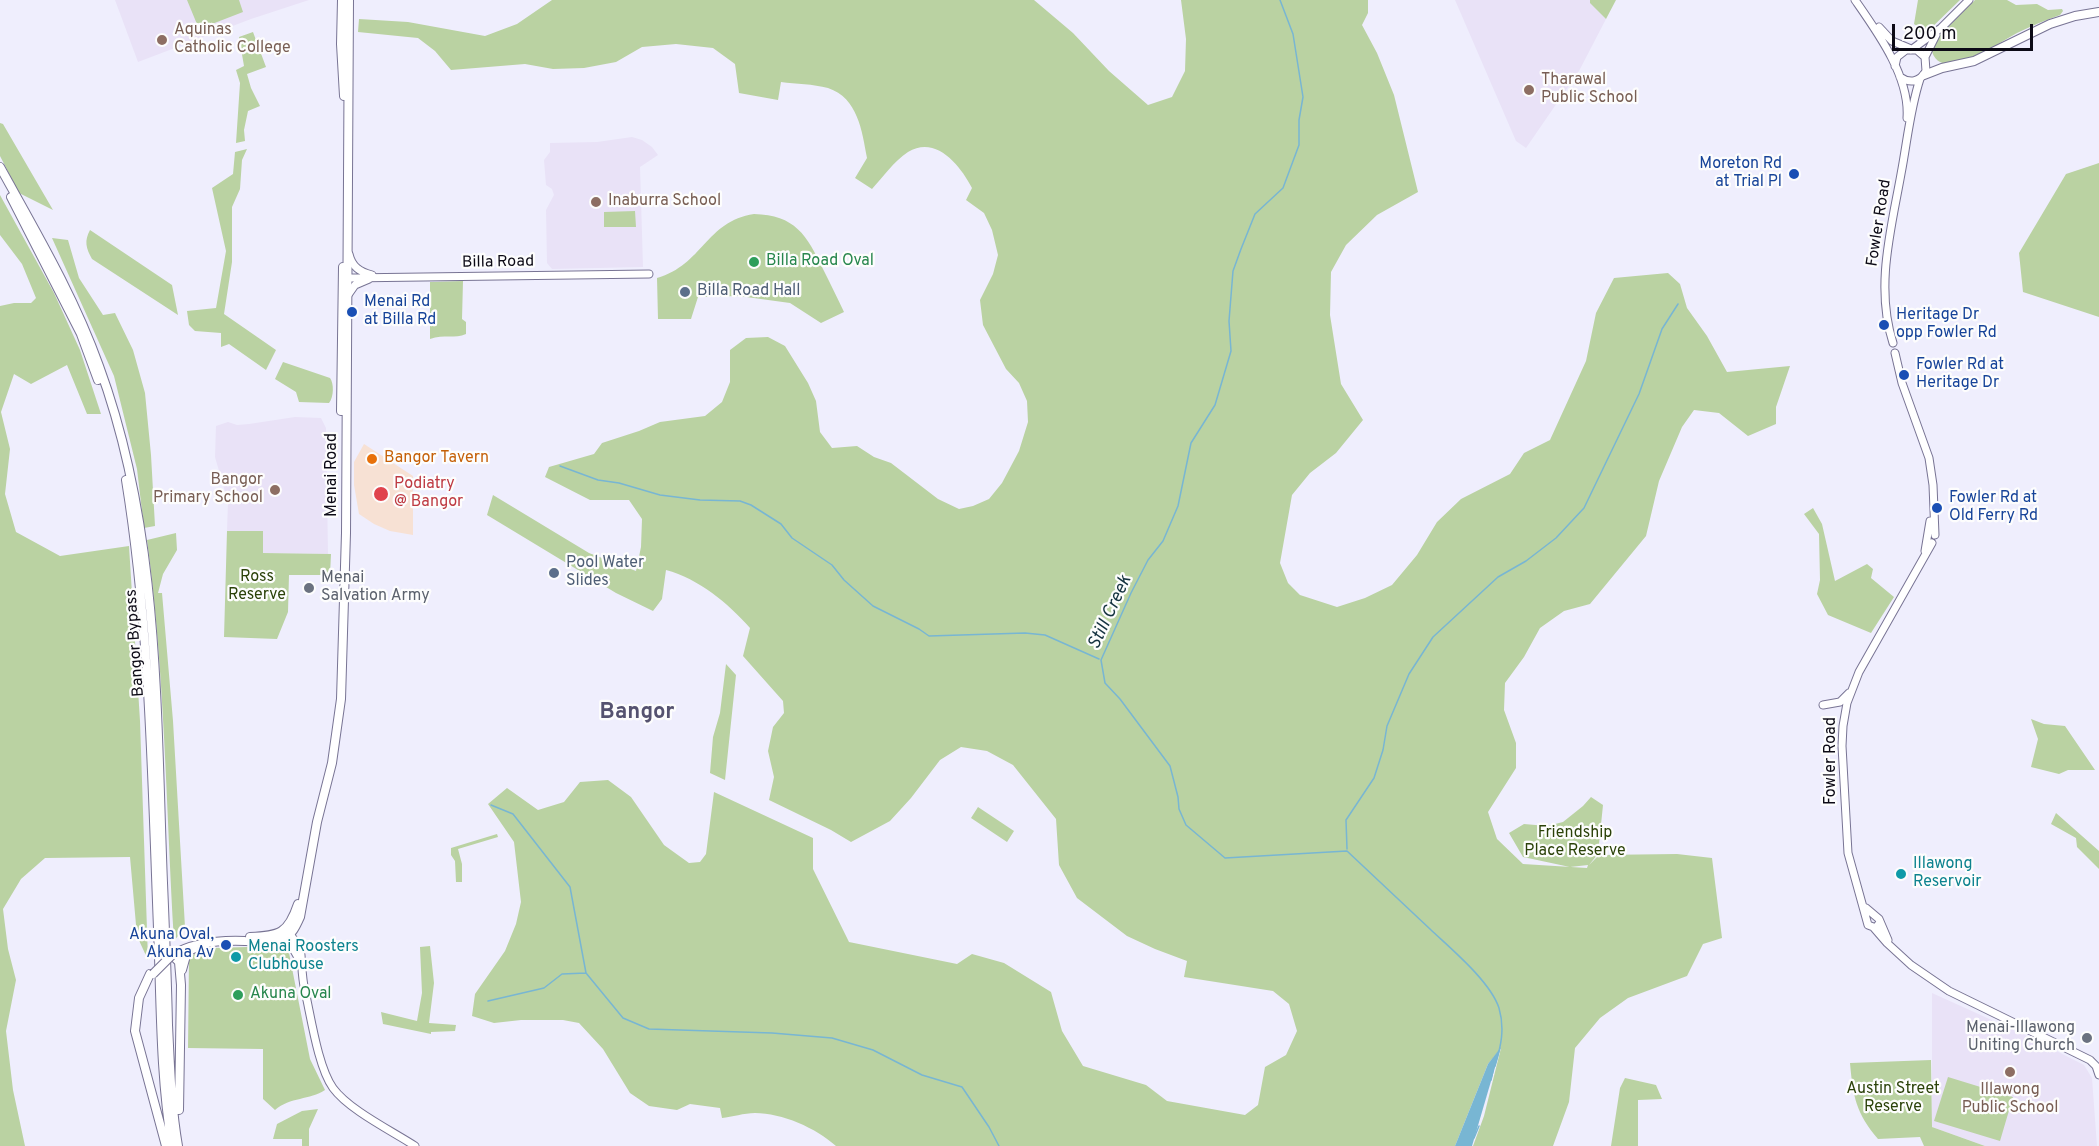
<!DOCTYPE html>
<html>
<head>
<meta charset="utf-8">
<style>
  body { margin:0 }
  #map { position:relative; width:2099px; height:1146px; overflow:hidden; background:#efeefd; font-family:Overpass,sans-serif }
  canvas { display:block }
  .scale { position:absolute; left:1892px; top:24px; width:141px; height:27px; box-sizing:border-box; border:3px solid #0c0a16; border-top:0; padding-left:8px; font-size:18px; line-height:21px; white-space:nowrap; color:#0c0a16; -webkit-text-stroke:4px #fdfdfd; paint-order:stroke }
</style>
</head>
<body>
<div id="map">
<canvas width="2099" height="1146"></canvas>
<div class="scale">200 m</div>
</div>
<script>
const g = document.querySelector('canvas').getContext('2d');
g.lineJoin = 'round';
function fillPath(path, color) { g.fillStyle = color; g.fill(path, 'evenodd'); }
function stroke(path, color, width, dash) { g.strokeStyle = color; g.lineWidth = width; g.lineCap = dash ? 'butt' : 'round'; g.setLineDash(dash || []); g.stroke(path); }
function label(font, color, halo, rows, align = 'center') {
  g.font = font + ' Overpass,sans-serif'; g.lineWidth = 4.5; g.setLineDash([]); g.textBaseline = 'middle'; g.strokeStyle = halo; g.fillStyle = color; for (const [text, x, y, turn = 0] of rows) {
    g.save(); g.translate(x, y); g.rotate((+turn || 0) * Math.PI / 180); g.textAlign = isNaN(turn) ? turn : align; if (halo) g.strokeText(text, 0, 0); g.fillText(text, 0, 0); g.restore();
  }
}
const commercial = new Path2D(`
  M364,444L413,476V535L390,531L374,524L359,514L354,485V462Z`);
const education = new Path2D(`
  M115,0H309L251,19L138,62Z
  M1455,0H1590L1591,3L1606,19L1579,71L1526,148L1516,141Z
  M632,137L642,140L652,147L658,155L640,167L643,267L552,269L547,263L546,210L554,195L552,189L546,185L544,160L550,152V143L597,142Z
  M295,417L321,418L326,428L328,554L263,553L262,531H227L228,502L215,457L216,426L228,422L237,425L249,424Z
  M1932,993L2027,1036L2084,1065L2092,1078L2097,1146H1985L1932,1127Z`);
const green = new Path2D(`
  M187,0H239L243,12L199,29Z
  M552,0H1034L1073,33L1109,71L1148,105L1172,97L1185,71L1186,39L1181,0H1368V13L1362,25L1377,53L1394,95L1418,192L1377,215L1346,245L1331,272L1330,315L1341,384L1363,420L1336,453L1310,473L1292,495L1280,563L1288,583L1300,595L1337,607L1365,598L1392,585L1417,555L1437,522L1461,499L1510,474L1524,453L1550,440L1586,361L1596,313L1614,278L1668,273L1680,284L1687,308L1707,336L1727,372L1790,366L1776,407V424L1748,436L1719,413L1694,410L1682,427L1659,481L1646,536L1590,604L1564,611L1540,628L1524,657L1505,683L1504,710L1516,743V768L1488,812L1497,839L1523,864L1587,868L1588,865L1570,867L1523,857L1509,833L1524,824L1547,826L1563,822L1583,806L1591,797L1603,805L1598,854L1589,865L1599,855L1677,854L1712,858L1722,938L1703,944L1687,976L1628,998L1600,1018L1575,1048L1569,1102L1553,1146H1473L1484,1116L1501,1048L1488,1064L1455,1146H836C816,1128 782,1113 755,1113C744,1113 732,1117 722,1118L720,1108L690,1104L677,1110L649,1106L630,1093L603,1049L579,1023L563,1020H521L494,1023L472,1016L475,994L505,951L516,924L521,902L514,842L488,804L507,788L538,810L564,802L580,782L608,780L631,797L664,845L689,863L700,862L706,854L714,792L813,838V869L849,942L957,964L972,954L1004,963L1051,992L1062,1031L1083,1066L1146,1085L1167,1101L1245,1115L1258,1105L1265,1067L1286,1055L1297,1031L1289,1004L1273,991L1184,977L1187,961L1155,949L1127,936L1077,898L1059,865L1056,819L1013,765L987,751L961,747L940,760L911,798L890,821L851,842L831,830L769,800L774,777L768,751L773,727L784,713L783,701L743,656L750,628C728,603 699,579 666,570L662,599L653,611L616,593L487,515L493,495L589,553L636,571L641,547L642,519L629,500H590L545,477L549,467L594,454L602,443L639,431L660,422L705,416L722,402L730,382V350L746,338L768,337L785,346L808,383L816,401L820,432L832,448L857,446L874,457L891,463L938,499L959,509L973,506L989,499L1002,483L1019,451L1028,422L1027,401L1019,383L1006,369L983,325L980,300L993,274L998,255L992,230L984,213L966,200L972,188C960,165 936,135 908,152C894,161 883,177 872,189L855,178L867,158C862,131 858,98 828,88C813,84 796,84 781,82L778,100L739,93L735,64L713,48L676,44L642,47L616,62L584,68L553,69L525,64L451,70L435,51L418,38L358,32L359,19L408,22L485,36L517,24Z
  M1590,0H1616L1606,19L1590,3Z
  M1918,0H1960L1925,34L1919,32L1917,26L1914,24Z
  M1975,0H2007L2016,5L2037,4L2048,10L2062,9L2063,11L2060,15C2046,20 2031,26 2017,33C1999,42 1939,88 1931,48L1938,37Z
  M253,32L266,67L247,74L251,88L260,106L248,111L244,130L245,141L236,143L240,83L236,70L244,66L239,37Z
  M0,123L3,124L53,210L19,193L0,156Z
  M247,149L242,160L240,189L232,207V262L224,314L276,350L266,370L229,344L221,347V333L195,331L189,325L187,311L216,308L226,251L212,188L233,174L235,152Z
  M2099,163V317L2023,292L2019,253L2066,174Z
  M0,195L54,293L80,350L101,414H87L67,365L31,384L14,374L1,412L10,449L5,494L16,532L60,556L129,546L140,721L148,960L137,936L130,857L45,858L21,879L3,909L8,949L16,980L6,1031L13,1090L25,1146H0V306L14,303H31L36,298L22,264L0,235Z
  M635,211L636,227H604V212Z
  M754,214C795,215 807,235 823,269C830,283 837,297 844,312L821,323L790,303L739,296L698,297L691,319H658L657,278C703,265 706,221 754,214Z
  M90,230L172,285L178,315L92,259C86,248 84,241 90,230Z
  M52,238L68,240L79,278L103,315L115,313L133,350L145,393L151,455L155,526L144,528L137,469L114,376Z
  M463,281L462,319L466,322V334C455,339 444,334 430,339V282Z
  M283,362L330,378C334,383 334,397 329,403L299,402L296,392L275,379Z
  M1813,508L1822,524L1835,581L1867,564L1873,569L1871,578L1894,597L1871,633L1828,615L1817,594L1820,580L1819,534L1804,514Z
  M227,531H263V553L331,554L330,575H289L288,612L277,639L224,637Z
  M176,533L177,550L163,574L158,593H162L173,721L185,927L174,941C166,808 165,673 147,540Z
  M726,664L736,675L725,780L710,773L713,737L720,713Z
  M2031,719L2044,724L2065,726L2095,770H2068L2059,774L2031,767L2038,739Z
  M978,807L1014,831L1007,842L971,818Z
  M2056,813L2099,851V869L2077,847L2076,838L2051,824Z
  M497,834L498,837L458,849L462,864V882H456L455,861L451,855V848Z
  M284,946L289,953L310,1059L325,1090C310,1100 290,1097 275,1110L263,1099V1049L188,1048L189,958L196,953L211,948Z
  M430,946L434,983L429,1023L456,1025L455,1031L431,1032V1034L383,1024L381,1012L417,1021L422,993L420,947Z
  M1931,1060L1932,1127L1985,1146H1924L1920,1137L1878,1139C1856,1113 1853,1097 1850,1063Z
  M1948,1077L2013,1097L2000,1141L1934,1121Z
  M1625,1078L1656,1085L1662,1099L1638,1100V1146H1611L1620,1088Z
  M318,1109L309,1129V1146H302V1139H273L277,1124L302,1111Z`);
const water = new Path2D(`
  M1501,1047L1472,1146H1455L1488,1064Z`);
const stream = new Path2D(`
  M1280,0L1293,34L1303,97L1299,120V145L1283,188L1255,214L1241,249L1233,271L1229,321L1231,351L1215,405L1191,443L1178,506L1163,541L1148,560L1131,593L1101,660L1105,683L1120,699L1170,766L1178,797L1179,809L1186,825L1225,858L1347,851C1375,877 1402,903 1430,929C1451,949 1490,981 1499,1008C1505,1029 1501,1046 1495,1066
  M560,466L598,480L619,483L660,495L700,500L740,501L751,505L781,524L792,538L832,565L844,580L873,606L919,629L929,636L1025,633L1045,635L1099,659
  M491,805L513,814L570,887L586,973L623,1018L649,1029L772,1033L832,1038L873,1050L922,1075L962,1087L989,1127L999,1146
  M1347,849L1346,820L1374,778L1383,750L1387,726L1409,674L1433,637L1498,577L1526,561L1556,538L1584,508L1639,394L1662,329L1678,304
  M488,1001L544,988L562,974L586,973
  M1491,1080L1493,1071
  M1474,1138L1479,1126`);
const tertiary = new Path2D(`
  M1855,0C1878,33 1910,77 1907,118
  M1879,27L1892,41L1911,49
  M1911,50L1941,28L1969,0
  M1925,57L1936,35
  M1895,66L1897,57L1906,50H1917L1925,57L1926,71C1920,82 1910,84 1900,77
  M349,254C352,267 360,272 372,275
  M348,278L649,274
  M348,295L355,285L369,279
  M1893,343C1875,287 1891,230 1901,174C1907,143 1910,109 1920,79
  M1895,353L1902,383L1929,458L1933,485L1935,535
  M1925,551L1930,521
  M1823,705L1840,702L1849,693
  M1866,908L1879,919L1888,940
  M1880,922L1876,928L1868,925L1848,853L1842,746L1843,726L1847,703L1859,672L1932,543
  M1874,928L1887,943L1911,965L1949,991L2090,1060L2096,1066L2099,1075
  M288,931C293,938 300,947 301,955C302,967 302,979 305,991C311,1017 318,1067 333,1088C349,1110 392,1131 415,1146
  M284,933L300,961`);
const secondary = new Path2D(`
  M342,0L341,44L344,96
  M341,411L343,267
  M250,937C279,936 288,934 298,904
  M169,955H172C194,942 220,940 245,941C258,941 270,944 283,939C292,935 296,926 300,917L317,822L332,763L341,699L346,533L349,0`);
const primary = new Path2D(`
  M0,167C36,232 74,296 99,366C160,531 156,710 163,883C165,930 167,977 168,1025C170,1065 171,1106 178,1146
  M11,197L81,334L98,380
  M126,480C150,628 152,778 158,928C161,1001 160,1074 172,1146
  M172,955L179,962L181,985L179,1110
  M182,970L187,952L205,943
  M150,974L139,998L135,1031L166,1146`);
const trunk = new Path2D(`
  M1924,75L1942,68L1974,61L2050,24L2075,16L2099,12`);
const secondaryBridge = new Path2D(`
  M153,974L172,955`);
const markers = [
  [162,40,6,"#8d6e63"],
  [1529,90,6,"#8d6e63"],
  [1794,174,6,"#1a4fb4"],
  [596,202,6,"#8d6e63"],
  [754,262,6,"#2e9e5b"],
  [685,292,6,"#5c6f8a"],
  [352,312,6,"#1a4fb4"],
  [1884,325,6,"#1a4fb4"],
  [1904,375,6,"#1a4fb4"],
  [372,459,6,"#e8710a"],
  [275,490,6,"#8d6e63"],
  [381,494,8,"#e0444e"],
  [1937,508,6,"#1a4fb4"],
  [554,573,6,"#5c6f8a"],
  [309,588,6,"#6b7280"],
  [1901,874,6,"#0f9aa8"],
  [226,945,6,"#1a4fb4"],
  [236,957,6,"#0f9aa8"],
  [238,995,6,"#2e9e5b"],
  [2087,1038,6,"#6b7280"],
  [2010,1072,6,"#8d6e63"]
];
const educationNames = [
  ["Aquinas",174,31],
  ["Catholic College",174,49],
  ["Tharawal",1541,81],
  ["Public School",1541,99],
  ["Inaburra School",608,202],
  ["Bangor",263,481,"right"],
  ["Primary School",263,499,"right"],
  ["Illawong",2010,1091,"center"],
  ["Public School",2010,1109,"center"]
];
const transitNames = [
  ["Moreton Rd",1782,165,"right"],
  ["at Trial Pl",1782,183,"right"],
  ["Menai Rd",364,303],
  ["at Billa Rd",364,321],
  ["Heritage Dr",1896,316],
  ["opp Fowler Rd",1896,334],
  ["Fowler Rd at",1916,366],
  ["Heritage Dr",1916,384],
  ["Fowler Rd at",1949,499],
  ["Old Ferry Rd",1949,517],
  ["Akuna Oval,",214,936,"right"],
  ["Akuna Av",214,954,"right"]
];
const streetNames = [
  ["Fowler Road",1880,223,-81],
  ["Billa Road",498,263,-1],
  ["Menai Road",333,475,-90],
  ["Bangor Bypass",136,643,-94],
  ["Fowler Road",1832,761,-90]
];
const leisureNames = [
  ["Billa Road Oval",766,262],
  ["Akuna Oval",250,995]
];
const serviceNames = [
  ["Billa Road Hall",697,292],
  ["Pool Water",566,564],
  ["Slides",566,582]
];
const foodNames = [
  ["Bangor Tavern",384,459]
];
const healthNames = [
  ["Podiatry",394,485],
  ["@ Bangor",394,503]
];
const parkNames = [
  ["Ross",257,578],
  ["Reserve",257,596],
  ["Friendship",1575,834],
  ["Place Reserve",1575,852],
  ["Austin Street",1893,1090],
  ["Reserve",1893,1108]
];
const worshipNames = [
  ["Menai",321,579],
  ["Salvation Army",321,597],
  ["Menai-Illawong",2075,1029,"right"],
  ["Uniting Church",2075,1047,"right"]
];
const cultureNames = [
  ["Illawong",1913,865],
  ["Reservoir",1913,883],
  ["Menai Roosters",248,948],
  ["Clubhouse",248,966]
];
const waterNames = [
  ["Still Creek",1111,613,-65]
];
const districtNames = [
  ["Bangor",637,714]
];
fillPath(commercial, '#f7e1d4');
fillPath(education, '#e9e2f7');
fillPath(green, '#bad2a2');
fillPath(water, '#78b6d3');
stroke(stream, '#78b6d3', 1.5);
stroke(tertiary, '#787494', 9);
stroke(secondary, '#787494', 10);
stroke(primary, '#787494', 10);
stroke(trunk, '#787494', 10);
stroke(tertiary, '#fff', 7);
stroke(secondary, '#fff', 8);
stroke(primary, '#fff', 8);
stroke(trunk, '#fff', 8);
stroke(secondaryBridge, '#787494', 10, []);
stroke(secondaryBridge, '#fff', 8);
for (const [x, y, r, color] of markers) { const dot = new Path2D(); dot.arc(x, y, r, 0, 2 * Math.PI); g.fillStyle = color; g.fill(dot); stroke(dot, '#fdfdfd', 2); }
label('16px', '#785e54', '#fdfdfd', educationNames, 'left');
label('16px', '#164399', '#fdfdfd', transitNames, 'left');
label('16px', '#0c0a16', '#fdfdfd', streetNames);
label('16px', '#27864d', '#fdfdfd', leisureNames, 'left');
label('16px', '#4e5e75', '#fdfdfd', serviceNames, 'left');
label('16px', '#c56008', '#fdfdfd', foodNames, 'left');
label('16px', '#be3a42', '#fdfdfd', healthNames, 'left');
label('16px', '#2b4209', '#fdfdfd', parkNames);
label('16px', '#5b616d', '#fdfdfd', worshipNames, 'left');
label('16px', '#0d838f', '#fdfdfd', cultureNames, 'left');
label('italic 18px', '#14323f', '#fdfdfd', waterNames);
label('bold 22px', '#555270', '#fdfdfd', districtNames);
</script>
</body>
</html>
